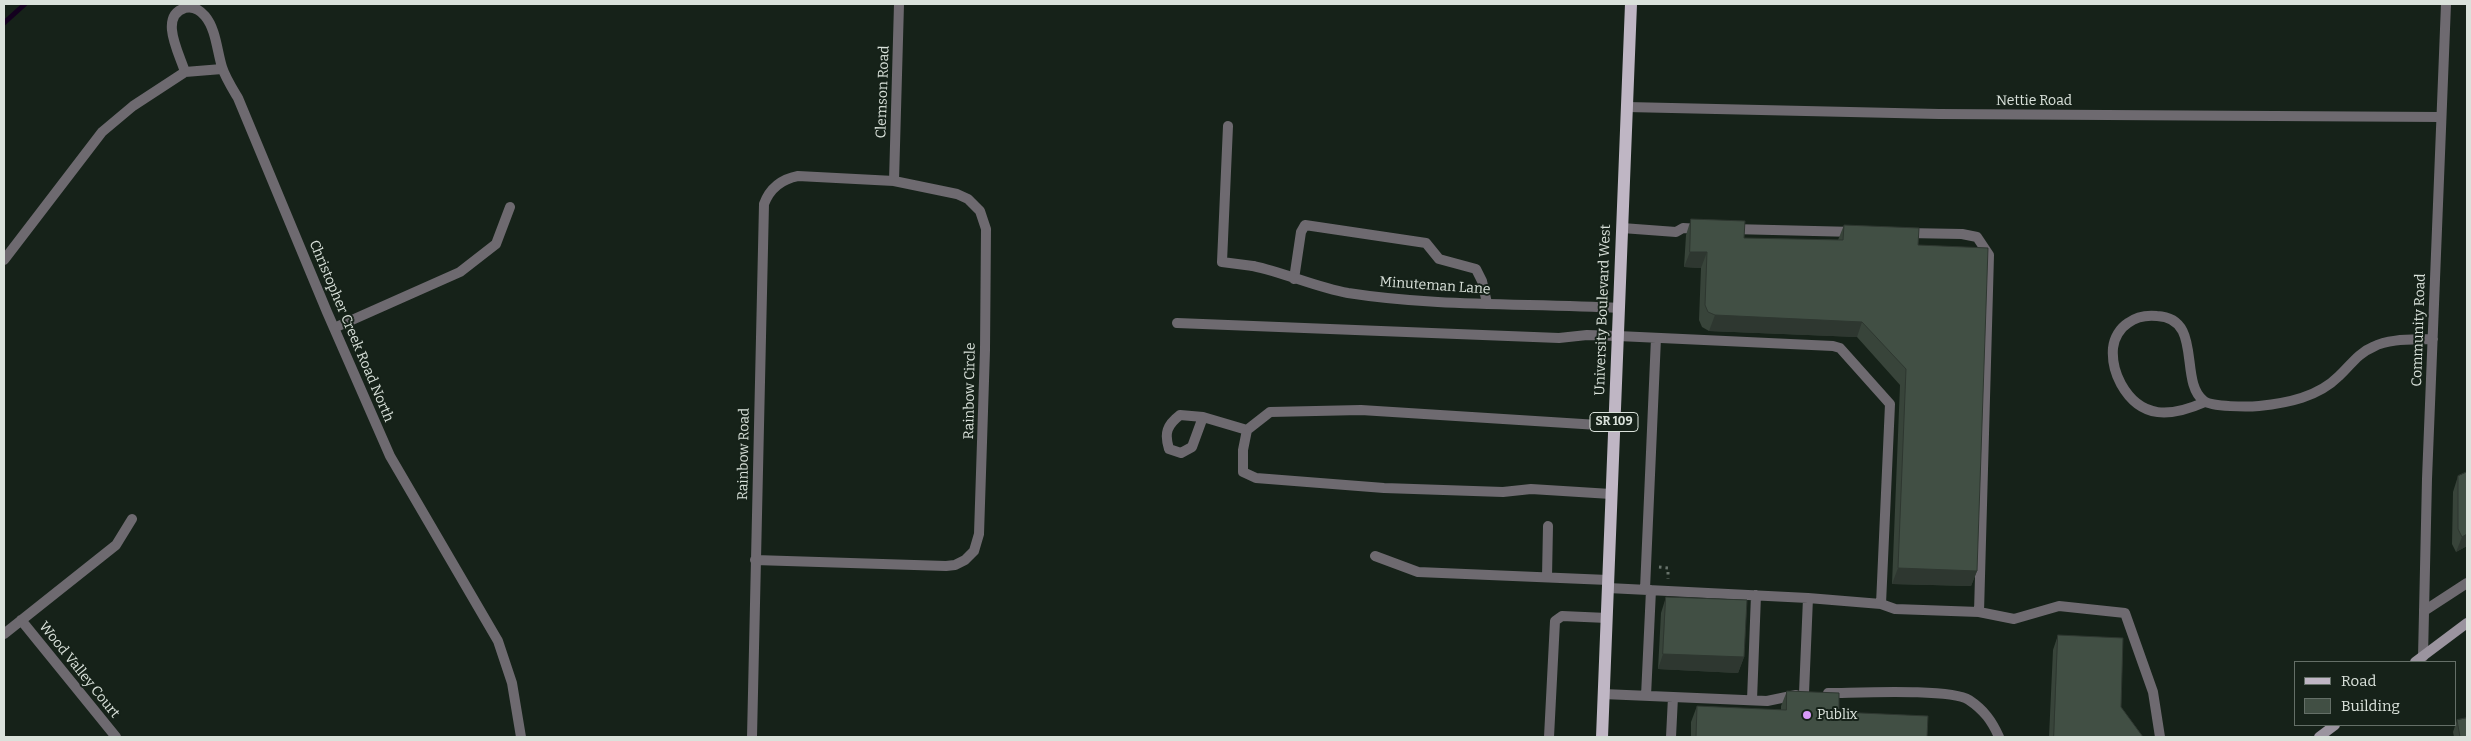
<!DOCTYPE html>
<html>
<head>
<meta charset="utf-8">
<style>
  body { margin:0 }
  #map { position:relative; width:2471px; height:741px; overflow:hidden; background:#162219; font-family:Bitter,serif }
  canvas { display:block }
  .frame { position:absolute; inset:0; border:5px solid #dae2db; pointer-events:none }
  .legend { position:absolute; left:2294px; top:661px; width:162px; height:65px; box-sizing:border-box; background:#162219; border:1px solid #646f67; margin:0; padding:6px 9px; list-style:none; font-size:15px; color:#dae2db }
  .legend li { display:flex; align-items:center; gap:10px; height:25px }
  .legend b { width:25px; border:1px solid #646f67 }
</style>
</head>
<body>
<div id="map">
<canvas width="2471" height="741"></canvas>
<div class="frame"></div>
<ul class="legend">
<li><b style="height:6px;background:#bfb6c4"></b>Road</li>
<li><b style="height:14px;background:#414f44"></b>Building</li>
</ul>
</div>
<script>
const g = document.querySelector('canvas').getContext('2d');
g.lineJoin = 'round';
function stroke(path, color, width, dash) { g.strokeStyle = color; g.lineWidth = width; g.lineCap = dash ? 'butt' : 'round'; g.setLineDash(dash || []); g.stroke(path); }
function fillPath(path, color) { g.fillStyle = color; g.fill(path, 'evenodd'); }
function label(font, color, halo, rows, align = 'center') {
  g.font = font + ' Bitter,serif'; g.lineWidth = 4; g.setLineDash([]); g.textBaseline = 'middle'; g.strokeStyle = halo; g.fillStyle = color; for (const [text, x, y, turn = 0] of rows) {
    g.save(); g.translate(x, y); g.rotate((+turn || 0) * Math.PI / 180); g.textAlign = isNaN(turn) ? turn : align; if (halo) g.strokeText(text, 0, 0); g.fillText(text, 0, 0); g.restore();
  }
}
const stream = new Path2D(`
  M4,23L25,4`);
const path = new Path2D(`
  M1659,567L1668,568V579`);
const lane = new Path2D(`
  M1228,126L1222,262L1253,266
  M1622,228L1676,232L1683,228L1700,229
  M1732,229L1855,232
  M1294,279L1301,232L1305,225L1426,243L1439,259L1476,269L1482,281L1487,303
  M1177,323L1559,338L1587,335L1618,336L1833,346L1840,348L1890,404L1881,604
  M1203,417L1192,447L1181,453L1169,449C1164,433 1167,425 1180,415L1203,417L1247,430L1270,412L1361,410L1614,426
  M1247,430L1243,450V472L1256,478L1384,488L1503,492L1531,489L1611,494
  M1375,556L1418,572L1608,580
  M1547,577L1548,526
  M1608,588L1808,598L1881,604L1895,609L1979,612L1989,255L1977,237L1962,234L1907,233
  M1645,589L1656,338
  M2424,611L2467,583
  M1979,612L2014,619L2059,606L2125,613L2153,692L2160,737
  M1804,693L1808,598
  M1828,693C1855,693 1950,688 1969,700C1984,710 1992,721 1999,737
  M1603,694L1767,701L1796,695
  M1646,696L1651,590
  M1752,700L1756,595
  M1549,737L1555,621L1562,616L1607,618
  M1671,737L1673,697`);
const street = new Path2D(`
  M185,72C180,55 158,16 185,8C193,6 200,10 205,16C216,29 217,51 222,67C225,77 232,88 238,98L327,312L390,456L498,641L512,683L521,737
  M1627,107L1939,114L2441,117
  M894,181L899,4
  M4,260L102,132L133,106L185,72L222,69
  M1253,266C1286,273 1315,287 1348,293C1437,307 1529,303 1619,308
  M334,328L460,272L496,244L510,207
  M2205,402C2171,417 2141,420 2121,384C2115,373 2112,360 2113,348C2114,338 2120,328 2128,323C2136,317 2147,315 2157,316C2204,318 2178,382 2204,401C2212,407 2248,407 2259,406C2288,403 2318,397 2339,376C2350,366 2358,353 2373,347C2390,338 2414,340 2433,339
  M21,620L116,737
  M4,634L116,545L132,519
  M2423,657L2427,479L2446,4
  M752,737L764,204C770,188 782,179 798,176L894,181L957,194L968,199L980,211L986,229L985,350L979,534L974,551L965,560L955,565L946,566L755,560`);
const secondary = new Path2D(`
  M2415,662L2467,623
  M2319,737L2335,725`);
const primary = new Path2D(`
  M1602,737L1631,4`);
const wall = new Path2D(`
  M1691,219L1744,238L1838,240L1844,225L1918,245L1977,571L1971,586L1892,584L1900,385L1857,337L1709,331L1702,327L1699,320L1701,268L1684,267L1686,235Z
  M2458,476L2467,546L2456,552L2452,544L2453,492Z
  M1666,597L1744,657L1738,673L1658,669L1661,613Z
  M2058,635L2121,707L2143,737H2049L2053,650Z
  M1787,691L1839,712L1927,737H1691V722L1697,706L1781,710V706Z
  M2457,720L2467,737H2454L2453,732Z`);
const shadedWall = new Path2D(`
  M1690,252H1707L1701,268L1684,267Z
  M1715,315L1862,322L1857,337L1709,331Z
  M2467,534V546L2456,552L2462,537Z
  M1898,568L1977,571L1971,586L1892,584Z
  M1663,654L1744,657L1738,673L1658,669Z`);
const building = new Path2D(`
  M1691,219L1745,221L1744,238L1843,240L1844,225L1919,228L1918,245L1988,248L1977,571L1898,568L1906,369L1862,322L1715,315L1708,312L1705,305L1707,252H1690Z
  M2467,472V534L2462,537L2458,529V476Z
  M1666,597L1747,600L1744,657L1663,654Z
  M2058,635L2123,638L2121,707L2143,737H2054Z
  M1787,691L1839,693V712L1928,716L1927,737H1696L1697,706L1786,710Z
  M2467,718V737H2460L2457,720Z`);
const markers = [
  [1807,715,5,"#d89af8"]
];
const shields = [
  [1614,422,48]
];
const shieldNames = [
  ["SR 109",1614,422]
];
const streetNames = [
  ["Clemson Road",883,92,-88],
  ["Nettie Road",2034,101],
  ["Minuteman Lane",1435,286,4],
  ["University Boulevard West",1603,310,-88],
  ["Community Road",2419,330,-88],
  ["Christopher Creek Road North",351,331,67],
  ["Rainbow Circle",970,391,-89],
  ["Rainbow Road",744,454,-89],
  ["Wood Valley Court",79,670,51]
];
const poiNames = [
  ["Publix",1817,715]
];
stroke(stream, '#14001f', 5);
stroke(path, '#68736b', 3, [2.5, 4]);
stroke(lane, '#6e6a70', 10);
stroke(street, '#6e6a70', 10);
stroke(secondary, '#9b949f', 10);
stroke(primary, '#bfb6c4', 12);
fillPath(wall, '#38443a');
fillPath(shadedWall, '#2e3730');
fillPath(building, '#414f44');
stroke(building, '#2e3730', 1);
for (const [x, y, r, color] of markers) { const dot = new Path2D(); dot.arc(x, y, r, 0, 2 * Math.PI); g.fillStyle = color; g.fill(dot); stroke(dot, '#162219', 2); }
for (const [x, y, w] of shields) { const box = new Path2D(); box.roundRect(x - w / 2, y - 9.5, w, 19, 4); g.fillStyle = '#162219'; g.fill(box); stroke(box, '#dae2db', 1); }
label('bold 12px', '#dae2db', null, shieldNames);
label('14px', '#dae2db', '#162219', streetNames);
label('14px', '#dae2db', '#162219', poiNames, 'left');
</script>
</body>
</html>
